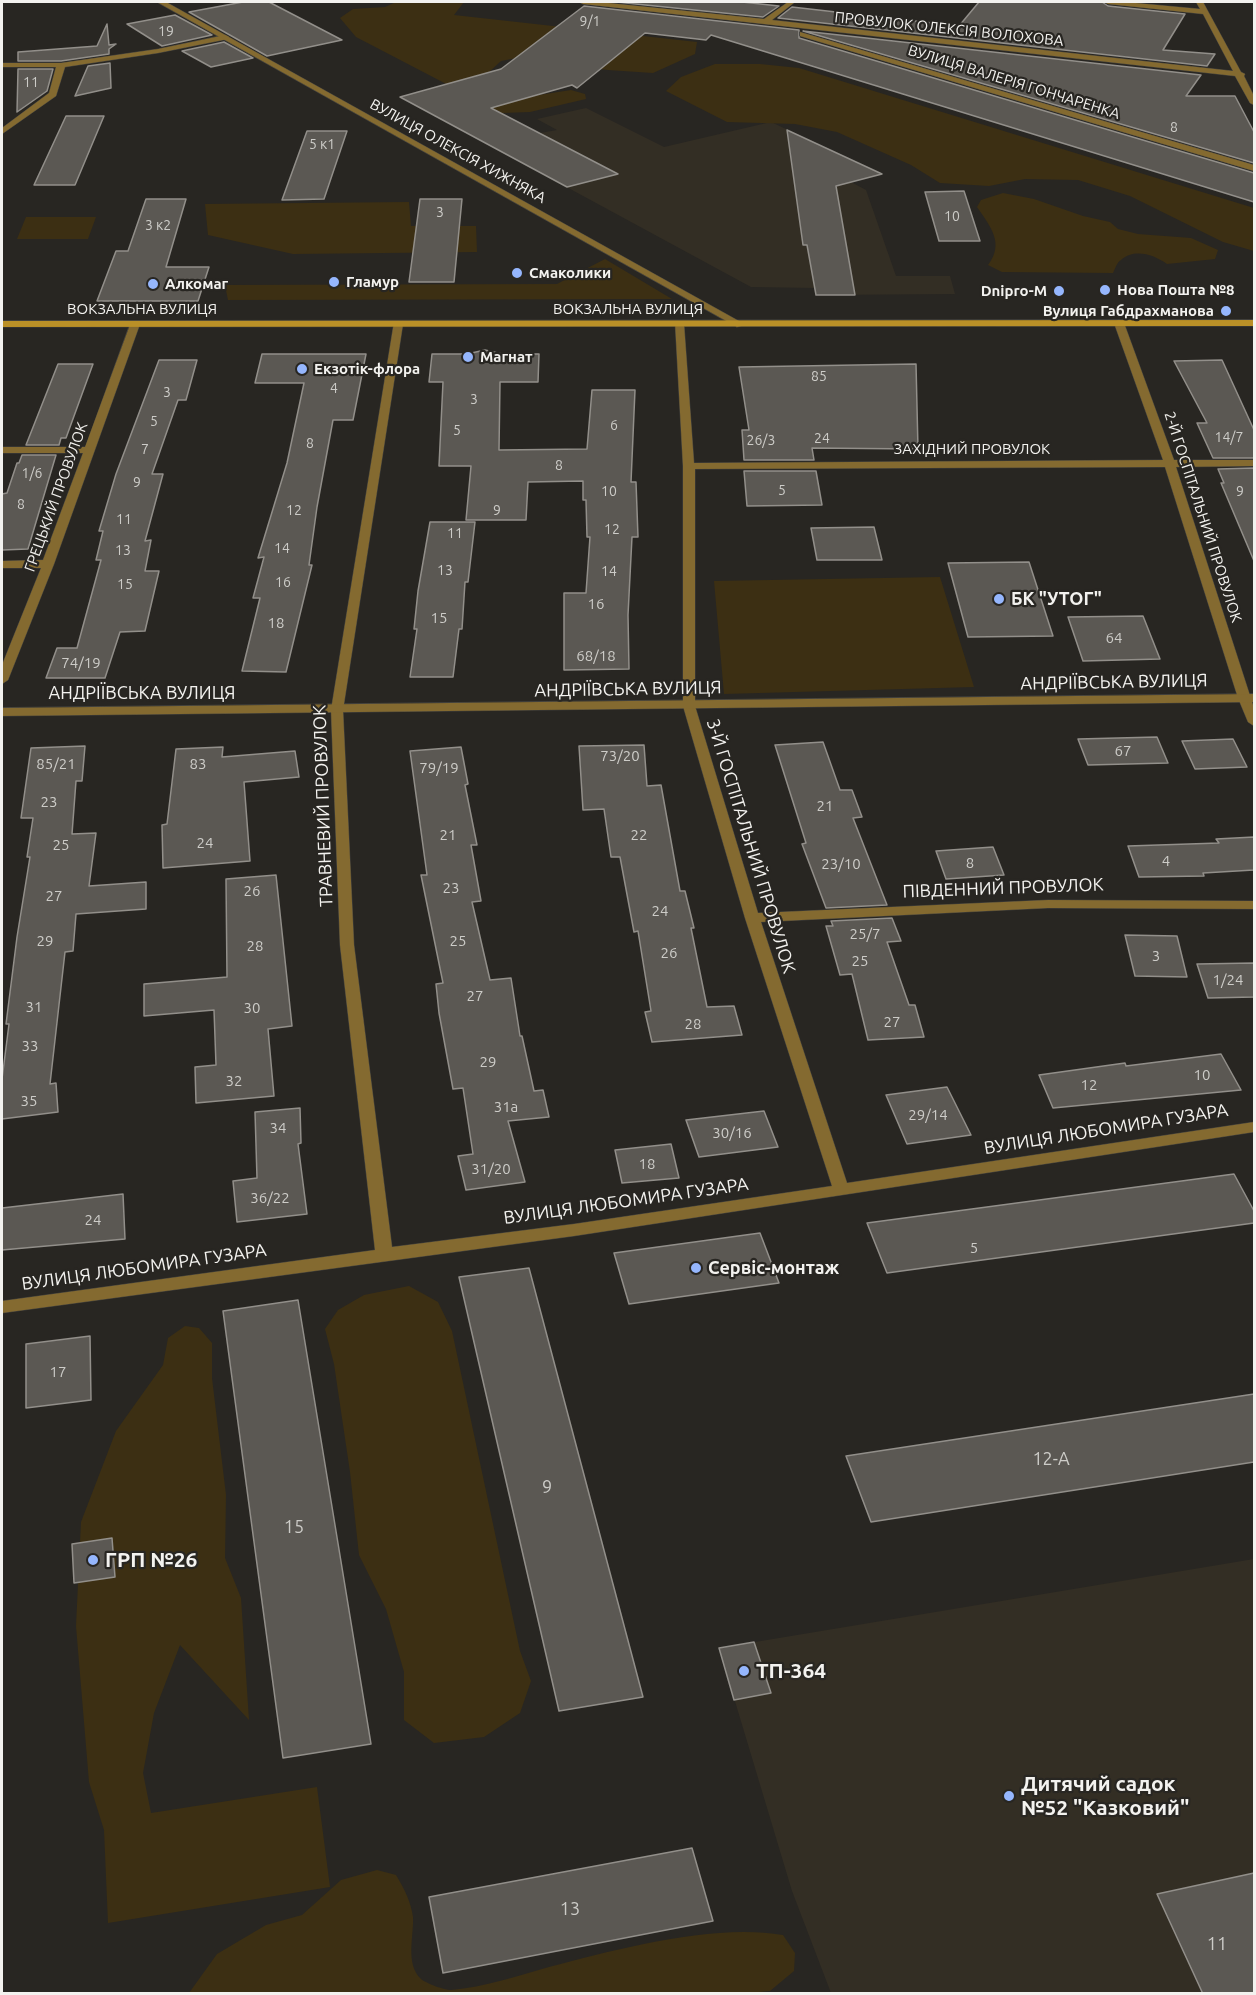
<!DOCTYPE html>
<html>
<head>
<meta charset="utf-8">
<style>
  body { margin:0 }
  #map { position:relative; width:1256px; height:1995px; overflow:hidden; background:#282622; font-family:Ubuntu,sans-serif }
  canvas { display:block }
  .frame { position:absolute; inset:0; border:3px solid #f3f2ef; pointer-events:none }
</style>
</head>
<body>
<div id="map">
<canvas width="1256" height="1995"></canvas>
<div class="frame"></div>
</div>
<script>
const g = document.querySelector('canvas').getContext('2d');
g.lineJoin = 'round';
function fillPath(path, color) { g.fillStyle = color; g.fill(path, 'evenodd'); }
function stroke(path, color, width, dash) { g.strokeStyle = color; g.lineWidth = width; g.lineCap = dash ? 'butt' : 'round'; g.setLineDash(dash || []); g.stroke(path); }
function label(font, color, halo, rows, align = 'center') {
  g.font = font + ' Ubuntu,sans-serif'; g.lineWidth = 4.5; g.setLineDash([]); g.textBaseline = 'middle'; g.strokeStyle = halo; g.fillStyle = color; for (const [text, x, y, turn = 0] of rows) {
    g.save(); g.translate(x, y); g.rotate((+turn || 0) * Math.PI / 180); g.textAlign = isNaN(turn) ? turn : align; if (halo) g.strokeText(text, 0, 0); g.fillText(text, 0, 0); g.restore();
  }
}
const built = new Path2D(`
  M586,108L664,147L771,122L882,174L851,182L866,190L896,276H950L955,294L817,295L815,288L751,287L478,139L529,128L540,133L557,130L537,119Z
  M1254,1559V1993H831L792,1891L719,1648Z`);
const green = new Path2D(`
  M396,2H464L454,15L697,42L695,54L653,73L608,70L516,58L501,61L487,74L539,95L571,90L585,94L586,99L530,112L502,113L356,37L340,18L353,9L385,7Z
  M715,64H760L799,68L1254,208V251L1223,242L1130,196L1078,180L1025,179L989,186L940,183L911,165L837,132L795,124L727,122L666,91L681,77Z
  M1003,193L1034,199L1083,216L1110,222L1118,229L1138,234L1191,238L1218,250L1215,259L1167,264C1154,255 1135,248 1121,260C1117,262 1115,269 1113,273L1002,272L988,265C1005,243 990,226 977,207L981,200Z
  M409,202L411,226H476L477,252L293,254L208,235L205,204Z
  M26,217H96L88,239H17Z
  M605,259L672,299L228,300L225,285L557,284Z
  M940,577L974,687L724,694L714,581Z
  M409,1286L438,1302L452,1331L520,1651L531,1681L520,1713L484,1737L434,1743L404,1720V1672L386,1609L359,1555L350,1472L334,1364L325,1329L338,1310L364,1295Z
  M185,1326L199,1328L212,1343V1378L226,1495L225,1558L241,1598L249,1720L180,1645L154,1713L143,1773L151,1813L317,1787L330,1887L108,1923L104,1830L89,1782L76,1626L81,1522L116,1431L163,1365L168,1338Z
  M377,1870L396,1875C404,1888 411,1902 413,1917C414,1936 405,1964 421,1979C427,1984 445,1990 451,1990C485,1987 517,1976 549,1967C618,1949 713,1923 783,1935L795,1953L794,1971L770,1991L738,1994L189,1993L217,1954L266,1925L302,1915L341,1880Z`);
const building = new Path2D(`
  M243,2H269L342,40L267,56L189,12Z
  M616,2H742L779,6L763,17Z
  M979,2H1102L1108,6L1185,14L1163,50L1215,54L1207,66L778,18L792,7L959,26Z
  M584,6L799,30V38L1254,173V202L711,35L706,40L645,33L577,88L572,85L491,108L618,174L567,187L400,97L501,69Z
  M175,15L212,35L162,46L127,24Z
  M107,24L109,45L116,44L109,49V54L61,61H18V52L97,46Z
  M803,31L1201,75L1186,96H1235L1254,132V163Z
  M224,42L253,58L211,67L182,51Z
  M110,63L111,88L75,96L88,66Z
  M18,69H53L47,91L17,112Z
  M66,116H104L75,185H34Z
  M787,130L882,174L836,186L855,295H816L807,245H803Z
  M307,131H347L324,199L282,200Z
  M964,191L980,241H939L925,192Z
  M146,199H186L166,267H209L198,301H97L116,251H128Z
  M420,199H462L454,282H409Z
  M485,350L502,354H539L538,382H500L499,450L587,449L592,390H635L631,482H636L638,537H632L628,615L629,669L564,670V593H586L590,537H587L586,500H583V481L528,482L526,520H466L471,466H439L443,382H429L432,354H467Z
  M262,354H366L353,420H333L317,507L309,565H312L286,672L242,671L260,598H253L264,557L258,558L287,463L304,383H255Z
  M159,360H197L186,400H178L152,474H163L145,541L151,540L145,571H159L145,631L120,632L105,678H46L57,648H77L101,560H96L103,531H99L116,474Z
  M1222,360L1254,430V458H1213L1197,423H1207L1174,361Z
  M58,364H93L66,438H61L59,445H26Z
  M916,364L918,449L812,448L814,460H744L742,430H749L739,367Z
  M22,455H56L28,549L2,550V494L7,493L17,463H19Z
  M1254,468V561L1221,483H1224L1218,469Z
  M744,471H816L822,505L747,506Z
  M430,522H475L468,582H465L462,629H459L453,677H410L417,629H414L418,591Z
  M874,527L882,560H817L811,528Z
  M1029,562L1053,636L968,637L948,563Z
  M1143,616L1160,659L1083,661L1068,617Z
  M1157,737L1168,763L1088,765L1078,739Z
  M1233,739L1247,767L1195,769L1182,741Z
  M823,742L840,790H852L862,817L853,818L887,905L826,908L802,844L806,843L775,745Z
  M644,745L647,786L661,785L680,891H685L694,928H691L707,1007L734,1006L742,1035L652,1042L645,1012L651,1011L638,931L634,932L620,857H611L604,809L583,810L579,746Z
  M85,746L82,781H76L72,834L96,833L89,886L146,882V909L76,914L73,951L65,952L50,1084L56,1083L58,1112L2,1119V1079L9,1024H6L17,937L30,857H27L33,818H21L31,748Z
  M223,747L222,757L295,751L299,777L244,782L250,861L163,868L162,825L167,824L176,749Z
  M461,747L468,784L465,785L477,845H471L481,901L472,902L490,980L511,978L520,1036H522L534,1091L543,1090L549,1117L508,1121L525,1182L466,1190L458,1156L473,1154L463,1088L453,1089L439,1013L436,984L443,983L421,875H427L410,751Z
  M1254,837V870L1203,873L1204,876L1139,877L1128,846L1219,843L1216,839Z
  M993,847L1004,875L946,879L936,851Z
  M276,875L292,1026L268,1029L274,1096L196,1103L195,1067L216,1065L214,1010L144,1016V984L227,977L226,879Z
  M892,918L901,941L887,942L909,1005H915L924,1037L868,1040L852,974L840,975L826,926H833L831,921Z
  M1125,935L1177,936L1187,977L1135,976Z
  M1254,963V997L1208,998L1197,964Z
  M1221,1054L1241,1090L1053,1108L1039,1075L1125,1063L1126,1066Z
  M947,1087L971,1135L907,1144L886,1095Z
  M300,1108L301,1143L298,1144L307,1214L237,1222L233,1181L257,1178L255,1112Z
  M764,1111L778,1147L699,1157L686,1120Z
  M671,1144L679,1178L622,1183L615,1150Z
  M1234,1174L1254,1211V1223L887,1273L867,1223Z
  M123,1194L125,1239L2,1250V1208Z
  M760,1233L779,1283L629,1304L614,1253Z
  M529,1268L643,1697L559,1711L459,1277Z
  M298,1300L371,1744L283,1758L223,1311Z
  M90,1336L91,1400L26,1408V1344Z
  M1254,1394V1462L871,1522L846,1456Z
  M112,1538L115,1577L74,1583L72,1544Z
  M754,1642L771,1693L734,1700L719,1648Z
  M692,1848L713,1921L443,1973L429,1897Z
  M1254,1873V1994H1203L1157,1894Z`);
const minor = new Path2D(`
  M579,2H599L764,19L788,2H795L772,20L1233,71L1203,14L1108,4L1104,2H1125L1200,9L1196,2H1203L1241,72L1245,74L1244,76L1254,96V105L1250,103L1235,76L583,4Z
  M800,32L1254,165V171L800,36Z
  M225,35L229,37L228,39L158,53L65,67L56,96L2,134V128L49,93L56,67H2V63H61L158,49Z
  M1119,320L1124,323L1174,460H1254V466L1176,467L1254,708V726L1248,722L1238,698L1165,467L695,469V706L758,913L1048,900L1254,901V909L1048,908L761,922L847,1183L1254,1122V1132L574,1236L2,1313V1301L375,1250L340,945L331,710L394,322L403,324L343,710L354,945L392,1247L574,1224L832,1186L745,918L683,706V466L675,322L684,324L694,463L1163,460L1114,323Z
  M131,322L140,324L54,564L8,680L2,684V665L41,568H2V561L43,560L83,453H2V447H85Z`);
const tertiary = new Path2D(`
  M157,2H166L746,325L737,327Z
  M1254,694V702L2,716V708Z`);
const secondary = new Path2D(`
  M1254,320V326L2,327V321Z`);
const markers = [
  [517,273,6,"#95b6fd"],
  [334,282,6,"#95b6fd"],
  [153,284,6,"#95b6fd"],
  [1105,290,6,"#95b6fd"],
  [1059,291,6,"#95b6fd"],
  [1226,311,6,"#95b6fd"],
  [468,357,6,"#95b6fd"],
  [302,369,6,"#95b6fd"],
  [999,599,6,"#95b6fd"],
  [696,1268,6,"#95b6fd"],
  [93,1560,6,"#95b6fd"],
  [744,1671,6,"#95b6fd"],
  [1009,1796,6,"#95b6fd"]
];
const farNumbernames = [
  ["9/1",590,21],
  ["19",166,31],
  ["11",31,82],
  ["8",1174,127],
  ["5 к1",322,144],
  ["3",440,212],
  ["10",952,216],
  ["3 к2",158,225],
  ["85",819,376],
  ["4",334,388],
  ["3",167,392],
  ["3",474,399],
  ["5",154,421],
  ["6",614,425],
  ["5",457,430],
  ["14/7",1229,437],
  ["24",822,438],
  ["26/3",761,440],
  ["8",310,443],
  ["7",145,449],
  ["8",559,465],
  ["1/6",32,473],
  ["9",137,482],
  ["5",782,490],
  ["10",609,491],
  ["9",1240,491],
  ["8",21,504],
  ["12",294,510],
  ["9",497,510],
  ["11",124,519],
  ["12",612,529],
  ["11",455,533],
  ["14",282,548],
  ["13",123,550],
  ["13",445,570],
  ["14",609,571],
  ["16",283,582],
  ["15",125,584]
];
const farStreetnames = [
  ["ПРОВУЛОК ОЛЕКСІЯ ВОЛОХОВА",949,29,6],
  ["ВУЛИЦЯ ВАЛЕРІЯ ГОНЧАРЕНКА",1014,82,17],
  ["ВУЛИЦЯ ОЛЕКСІЯ ХИЖНЯКА",458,151,29],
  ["ВОКЗАЛЬНА ВУЛИЦЯ",142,309],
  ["ВОКЗАЛЬНА ВУЛИЦЯ",628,309],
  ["ЗАХІДНИЙ ПРОВУЛОК",972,449],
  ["ГРЕЦЬКИЙ ПРОВУЛОК",56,497,-70],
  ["2-Й ГОСПІТАЛЬНИЙ ПРОВУЛОК",1203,517,72]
];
const farPoinames = [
  ["Смаколики",529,273],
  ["Гламур",346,282],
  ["Алкомаг",165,284],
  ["Нова Пошта №8",1117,290],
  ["Dnipro-M",1047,291,"right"],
  ["Вулиця Габдрахманова",1214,311,"right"],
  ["Магнат",480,357],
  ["Екзотік-флора",314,369]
];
const numberNames = [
  ["16",596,604],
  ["15",439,618],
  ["18",276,623],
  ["64",1114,638],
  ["68/18",596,656],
  ["74/19",81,663],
  ["67",1123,751],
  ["73/20",620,756],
  ["85/21",56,764],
  ["83",198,764],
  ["79/19",439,768],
  ["23",49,802],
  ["21",825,806],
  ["21",448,835],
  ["22",639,835],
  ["24",205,843],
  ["25",61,845],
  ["4",1166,861],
  ["8",970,863],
  ["23/10",841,864],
  ["23",451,888],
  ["26",252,891],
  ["27",54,896],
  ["24",660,911],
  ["25/7",865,934],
  ["29",45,941],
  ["25",458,941],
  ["28",255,946],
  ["26",669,953],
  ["3",1156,956],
  ["25",860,961],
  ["1/24",1228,980],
  ["27",475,996],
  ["31",34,1007],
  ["30",252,1008],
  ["27",892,1022],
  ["28",693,1024],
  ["33",30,1046],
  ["29",488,1062],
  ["10",1202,1075],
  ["32",234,1081],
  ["12",1089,1085],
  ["35",29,1101],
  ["31а",506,1107],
  ["29/14",928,1115],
  ["34",278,1128],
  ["30/16",732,1133],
  ["18",647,1164],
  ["31/20",491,1169],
  ["36/22",270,1198],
  ["24",93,1220],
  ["5",974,1248],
  ["17",58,1372]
];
const poiNames = [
  ["БК \"УТОГ\"",1011,599],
  ["Сервіс-монтаж",708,1268]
];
const streetNames = [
  ["АНДРІЇВСЬКА ВУЛИЦЯ",1114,682,-1],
  ["АНДРІЇВСЬКА ВУЛИЦЯ",628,689,-1],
  ["АНДРІЇВСЬКА ВУЛИЦЯ",142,693],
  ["ТРАВНЕВИЙ ПРОВУЛОК",323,806,-92],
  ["3-Й ГОСПІТАЛЬНИЙ ПРОВУЛОК",751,846,73],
  ["ПІВДЕННИЙ ПРОВУЛОК",1003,888,-2],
  ["ВУЛИЦЯ ЛЮБОМИРА ГУЗАРА",1106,1129,-9],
  ["ВУЛИЦЯ ЛЮБОМИРА ГУЗАРА",626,1201,-8],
  ["ВУЛИЦЯ ЛЮБОМИРА ГУЗАРА",144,1267,-8]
];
const nearNumbernames = [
  ["12-А",1051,1459],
  ["9",547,1487],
  ["15",294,1527],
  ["13",570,1909],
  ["11",1217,1944]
];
const nearPoinames = [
  ["ГРП №26",105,1560],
  ["ТП-364",756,1671],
  ["Дитячий садок",1021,1784],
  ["№52 \"Казковий\"",1021,1808]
];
fillPath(built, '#332e24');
fillPath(green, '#3c2f13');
fillPath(building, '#5b5853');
stroke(building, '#928f8a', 1.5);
stroke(minor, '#44433f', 1);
stroke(tertiary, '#44433f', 1);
stroke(secondary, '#44433f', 1);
fillPath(minor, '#846a30');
fillPath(tertiary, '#846a30');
fillPath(secondary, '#ba9027');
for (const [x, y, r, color] of markers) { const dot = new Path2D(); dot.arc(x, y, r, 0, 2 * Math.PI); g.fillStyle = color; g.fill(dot); stroke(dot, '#282622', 2); }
label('14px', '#cdccc8', null, farNumbernames);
label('15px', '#f3f2ef', '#282622', farStreetnames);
label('bold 15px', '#f3f2ef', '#282622', farPoinames, 'left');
label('15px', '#cdccc8', null, numberNames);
label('bold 18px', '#f3f2ef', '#282622', poiNames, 'left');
label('18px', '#f3f2ef', '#282622', streetNames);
label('18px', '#cdccc8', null, nearNumbernames);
label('bold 21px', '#f3f2ef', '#282622', nearPoinames, 'left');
</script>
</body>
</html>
